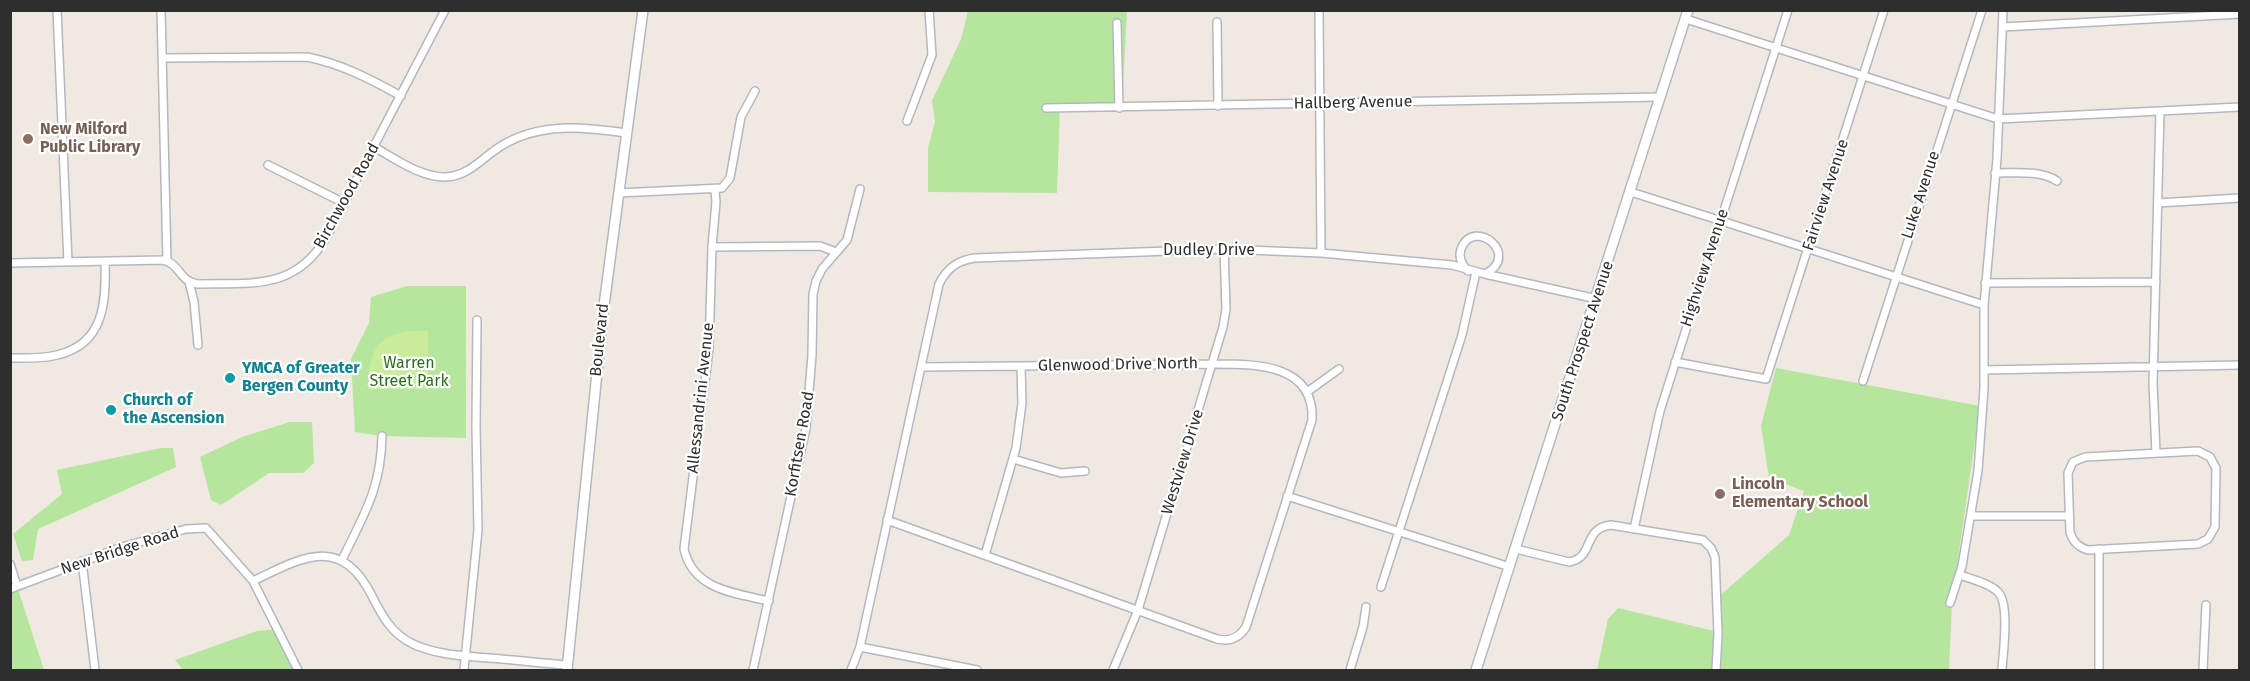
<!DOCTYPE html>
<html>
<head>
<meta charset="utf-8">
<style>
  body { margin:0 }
  #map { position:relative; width:2250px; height:681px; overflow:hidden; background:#efe9e1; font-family:"Fira Sans",sans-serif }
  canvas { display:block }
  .frame { position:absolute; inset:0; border:12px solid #2e2e2e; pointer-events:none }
</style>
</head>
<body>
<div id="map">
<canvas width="2250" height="681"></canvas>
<div class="frame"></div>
</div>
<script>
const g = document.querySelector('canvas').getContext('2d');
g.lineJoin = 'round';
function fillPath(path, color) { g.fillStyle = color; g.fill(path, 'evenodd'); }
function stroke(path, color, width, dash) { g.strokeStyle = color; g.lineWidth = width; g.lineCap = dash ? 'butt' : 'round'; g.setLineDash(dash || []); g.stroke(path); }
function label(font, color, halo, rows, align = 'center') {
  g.font = font + ' "Fira Sans",sans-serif'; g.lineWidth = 4.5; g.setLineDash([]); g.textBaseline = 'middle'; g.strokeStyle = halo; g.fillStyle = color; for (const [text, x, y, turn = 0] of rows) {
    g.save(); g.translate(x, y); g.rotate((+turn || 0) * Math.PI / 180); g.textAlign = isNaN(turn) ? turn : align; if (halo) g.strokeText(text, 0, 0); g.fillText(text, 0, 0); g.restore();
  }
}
const green = new Path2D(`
  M968,11H1127L1122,105L1060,104L1057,193L928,192V148L935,122L932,101L961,39Z
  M407,286H466V438L382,436L355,432L351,359L369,323L371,297Z
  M1776,368L1980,406L1952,600L1949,670H1597L1608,619L1618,608L1714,631L1716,599L1789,535L1804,491L1769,478L1761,426Z
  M290,422H312L314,463L303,473H269L221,505L211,500L200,457L242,437Z
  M161,448H173L176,467L38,529L33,560L22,561L13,534L62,494L57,470Z
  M17,586L44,670H11L10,589Z
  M277,629L298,670H183L175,660L257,631Z`);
const pitch = new Path2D(`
  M412,331H428V389H368C368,355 375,334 412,331Z`);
const street = new Path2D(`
  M57,10L68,262
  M161,10L167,261
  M1319,10L1321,253
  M1686,19L1998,119L2240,107
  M1217,22L1218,106
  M1117,23L1119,108
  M2003,27L2240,14
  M162,58L307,57C342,64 370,79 401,96
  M1046,108L1661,97
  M907,121L932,55L929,10
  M374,147C396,159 420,177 445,177C468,177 483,157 501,146C540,122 583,127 626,133
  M268,165L344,203
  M1995,173C2014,173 2041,170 2057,181
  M715,190L716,202L712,247L709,349L684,549C693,590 735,593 769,601
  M1631,192L1984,305
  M618,193L722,188L730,178L741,117L755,91
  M2158,203L2240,198
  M712,247L820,246L836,252
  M10,263L163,260C181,264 178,281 198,284C252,283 295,290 326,238L445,10
  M1485,274L1597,299
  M189,282L194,302L198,345
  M1985,283L2156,282
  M10,358C26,358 42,359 57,355C105,344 106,301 105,262
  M1675,362L1766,379L1884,10
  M1984,370L2240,365
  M1863,381L1982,10
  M1307,392L1339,369
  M2198,451L2210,457L2216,468L2215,527L2208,539L2198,544L2088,550C2078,547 2073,542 2070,532L2068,473L2073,462L2085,457Z
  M2156,453L2153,383L2160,111
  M1013,459L1061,473L1085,471
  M1287,496L1510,567
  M1972,516H2069
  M887,520L1217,639C1230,642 1239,638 1246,627L1312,420C1315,363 1254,364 1213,364L921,367
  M1634,529L1660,411L1788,10
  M1516,549L1569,562C1595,558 1582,528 1611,525L1703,540L1711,548L1715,557L1718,634L1716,670
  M985,555L1016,448L1022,403L1021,366
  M342,560C364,514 381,489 382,436
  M82,561L95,670
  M10,564L17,586
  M1960,575C1971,579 1989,583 1998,592C2010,604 2003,653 2002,670
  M253,581C301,558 341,533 372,596C382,616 392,634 413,644C437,655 464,656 489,658C515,660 541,663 567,665
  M1381,587L1462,335L1476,272
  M10,589L122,547L186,529L206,528L253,581L298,670
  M1950,603L1962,566L1978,471L1984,388V305L1997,159L2003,10
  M860,647L977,670
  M464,670L478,530L476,427L477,320
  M753,670L806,428L812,355L813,294L816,281L822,269L847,240L860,189
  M851,670L860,647L939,284C947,268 958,260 975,258L1224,249L1321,253L1452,265L1485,274C1522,255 1474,216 1461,249C1458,258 1462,265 1468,271
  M1113,670L1138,610L1223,327L1226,309L1224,249
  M1350,670L1363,627L1366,607
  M2099,670V549
  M2203,670L2206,605`);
const secondary = new Path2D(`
  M567,670L603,313L643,10
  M1476,670L1688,10`);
const markers = [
  [28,139,6,"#8d6e63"],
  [230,378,6,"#0f9aa8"],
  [111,410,6,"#0f9aa8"],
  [1720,494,6,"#8d6e63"]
];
const streetNames = [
  ["Hallberg Avenue",1353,103,-1],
  ["Fairview Avenue",1826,195,-72],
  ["Luke Avenue",1921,195,-72],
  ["Birchwood Road",347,196,-61],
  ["Dudley Drive",1209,251],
  ["Highview Avenue",1705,268,-72],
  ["Boulevard",600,340,-84],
  ["South Prospect Avenue",1583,341,-72],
  ["Glenwood Drive North",1118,365,-1],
  ["Allessandrini Avenue",701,398,-84],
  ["Korfitsen Road",800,444,-80],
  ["Westview Drive",1183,462,-73],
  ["New Bridge Road",120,551,-18]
];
const educationNames = [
  ["New Milford",40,130],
  ["Public Library",40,148],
  ["Lincoln",1732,485],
  ["Elementary School",1732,503]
];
const parkNames = [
  ["Warren",409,364],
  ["Street Park",409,382]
];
const cultureNames = [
  ["YMCA of Greater",242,369],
  ["Bergen County",242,387],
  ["Church of",123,401],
  ["the Ascension",123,419]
];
fillPath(green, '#b6e59e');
fillPath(pitch, '#c9ec9a');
stroke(street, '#b4b7c1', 10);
stroke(secondary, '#b4b7c1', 12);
stroke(street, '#fff', 7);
stroke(secondary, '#fff', 9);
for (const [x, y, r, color] of markers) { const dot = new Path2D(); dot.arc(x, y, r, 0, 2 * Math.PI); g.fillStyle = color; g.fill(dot); stroke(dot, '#fff', 2); }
label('16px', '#2e2e2e', '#fff', streetNames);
label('bold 16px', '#785e54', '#fff', educationNames, 'left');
label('16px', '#2c6e1b', '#fff', parkNames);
label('bold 16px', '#0d838f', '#fff', cultureNames, 'left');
</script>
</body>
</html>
